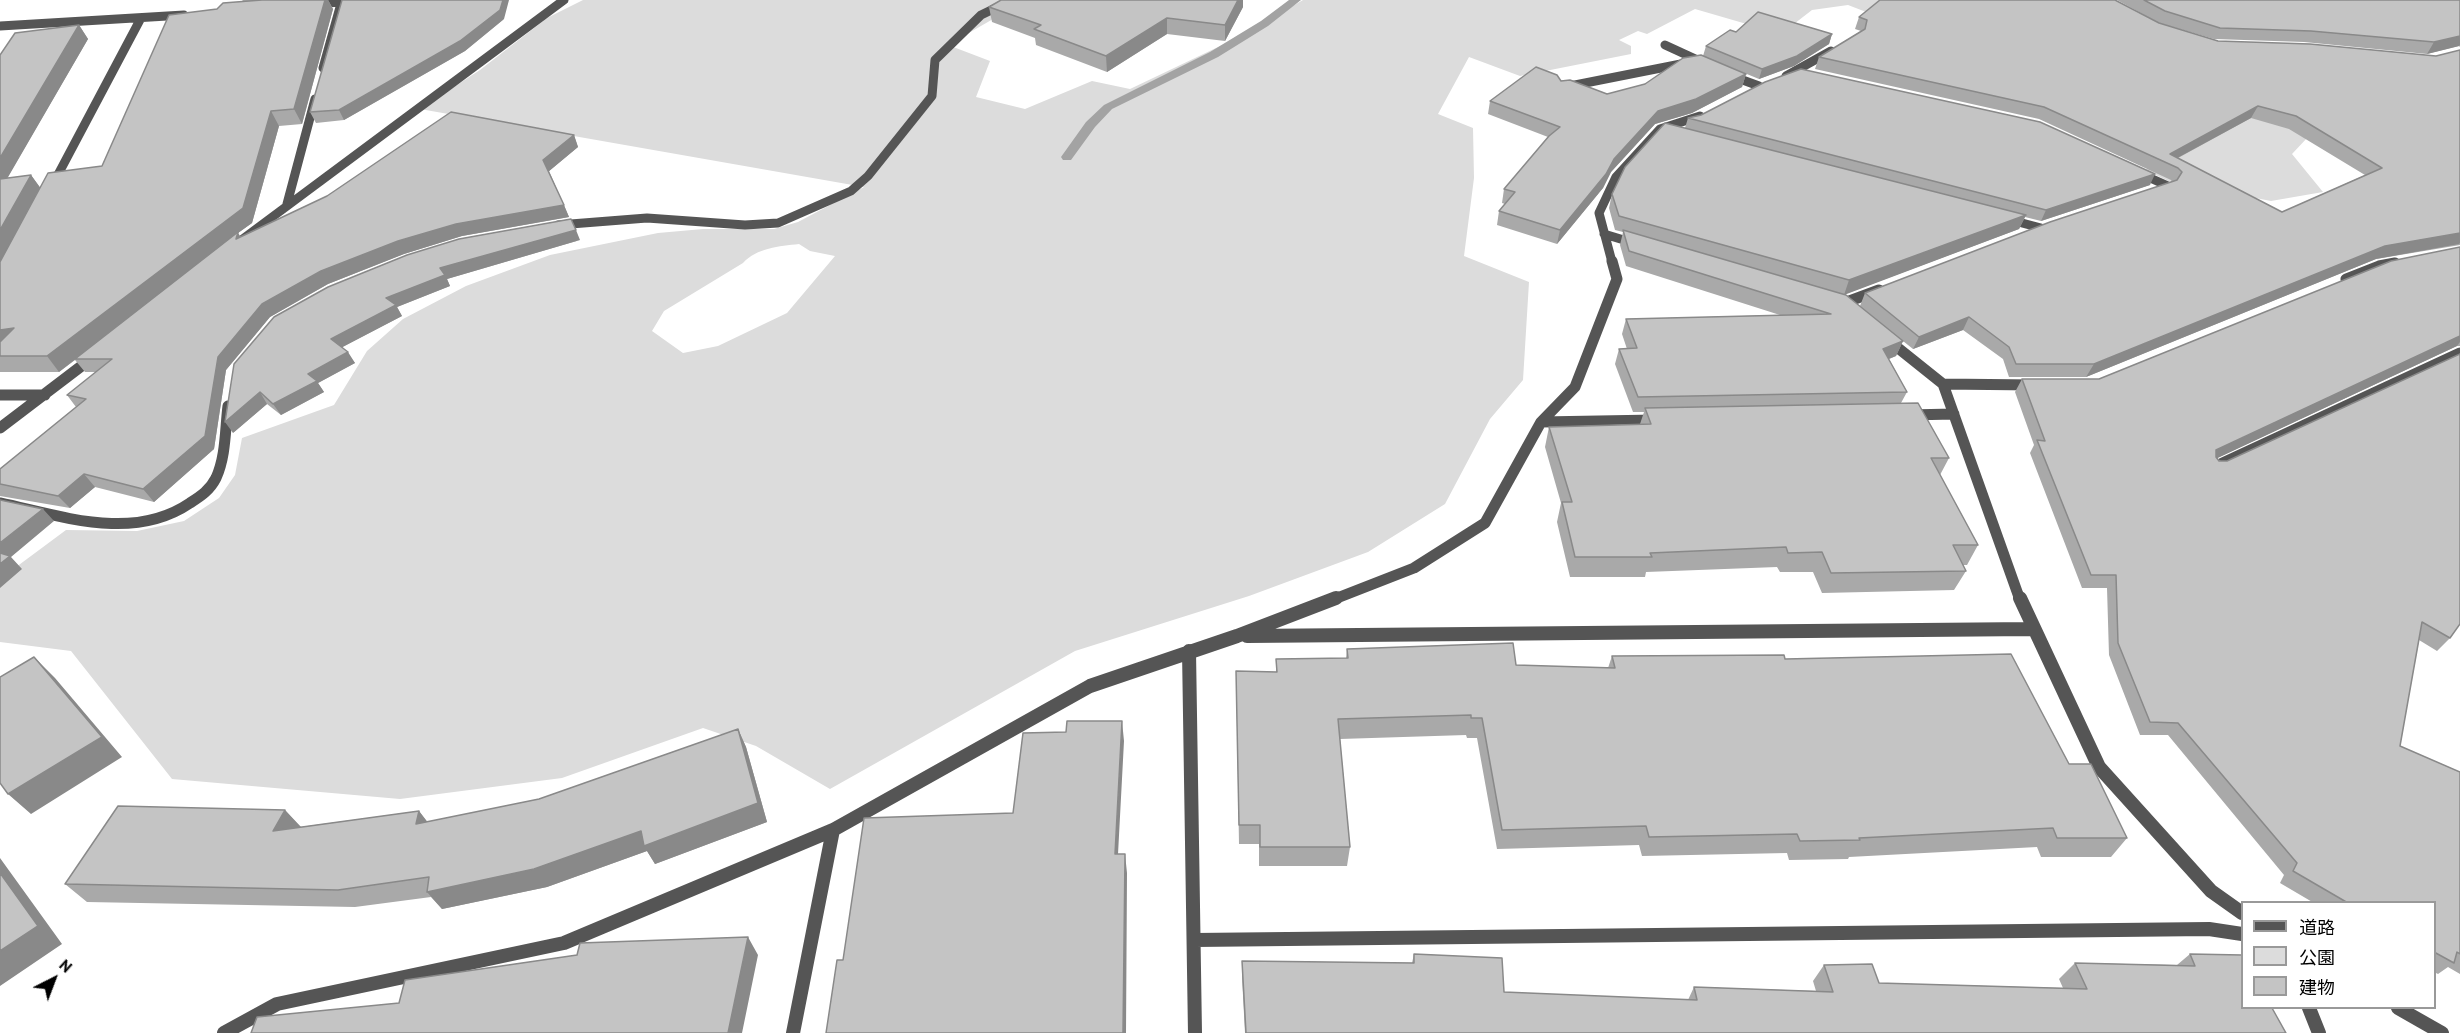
<!DOCTYPE html>
<html>
<head>
<meta charset="utf-8">
<style>
  body { margin:0 }
  #map { position:relative; width:2460px; height:1033px; overflow:hidden; background:#fff; font-family:"PT Sans","Noto Sans JP",sans-serif }
  canvas { display:block }
  .legend { position:absolute; left:2241px; top:901px; width:195px; height:108px; box-sizing:border-box; background:#fff; border:2px solid #999; margin:0; padding:8px 10px; list-style:none; font-size:18px; color:#000 }
  .legend li { display:flex; align-items:center; gap:12px; height:30px }
  .legend b { width:30px; border:2px solid #999 }
  .north { position:absolute; left:24px; top:949px; width:60px; height:60px; -webkit-text-stroke:4px #fff; paint-order:stroke; rotate:42deg; font-size:16px; font-weight:700; line-height:24px; text-align:center; color:#000 }
  .north::after { content:''; display:block; margin:auto; width:21px; height:27px; background:#000; clip-path:polygon(50% 0,100% 100%,50% 72%,0 100%) }
</style>
</head>
<body>
<div id="map">
<canvas width="2460" height="1033"></canvas>
<ul class="legend">
<li><b style="height:8px;background:#555"></b>道路</li>
<li><b style="height:16px;background:#dcdcdc"></b>公園</li>
<li><b style="height:16px;background:#c4c4c4"></b>建物</li>
</ul>
<div class="north">N</div>
</div>
<script>
const g = document.querySelector('canvas').getContext('2d');
g.lineJoin = 'round';
function fillPath(path, color) { g.fillStyle = color; g.fill(path, 'evenodd'); }
function stroke(path, color, width, dash) { g.strokeStyle = color; g.lineWidth = width; g.lineCap = dash ? 'butt' : 'round'; g.setLineDash(dash || []); g.stroke(path); }
const green = new Path2D(`
  M583,0H1026L948,45L990,61L976,97L1025,109L1092,81L1130,89L1239,37L1303,0H1923L2251,111L2324,120L2292,154L2323,192L2271,201L2168,181L2146,170L2165,160L1874,15L1848,5L1812,10L1781,34L1695,9L1647,34L1638,31L1619,40L1631,46V54L1520,76L1469,57L1438,114L1473,128L1474,178L1464,256L1529,282L1523,380L1490,419L1445,504L1368,552L1249,596L1075,651L830,789L756,746L703,728L562,778L400,799L172,779L71,651L0,642V579L66,530L137,531L184,521L219,498L235,475L242,438L334,405L367,351L403,319L466,286L550,255L658,233L703,229H774L798,222L864,187L420,109L480,70L547,18ZM799,244L810,251L835,256L787,313L718,346L683,353L652,331L664,311L743,263C757,248 779,246 799,244Z`);
const stream = new Path2D(`
  M1289,0H1301L1268,26L1218,57L1112,109L1095,127L1071,160H1063L1061,157L1086,122L1104,105L1210,52L1261,21Z`);
const streetFar2 = new Path2D(`
  M315,4L340,2
  M0,26L184,15
  M1665,45L1702,62
  M323,68L342,0
  M1729,75L1759,86
  M1786,76L1831,51
  M1565,87L1686,63
  M2139,173L2168,186
  M53,184L141,18
  M287,204L315,99
  M2007,219L2041,228
  M558,225L647,218L745,225L778,223L851,191L868,176L932,96L935,60L981,15L1012,0
  M1604,234L1637,244
  M240,241L564,0
  M1612,262L1599,213L1616,177L1660,129L1700,116`);
const streetFar1 = new Path2D(`
  M2346,279L2379,266L2395,263
  M1844,303L1879,290
  M1888,340L1943,384L2020,600
  M1943,384L2035,385
  M0,395H45
  M1908,415L1954,414
  M1541,422L1656,420
  M0,428L92,358
  M2214,467L2460,353
  M0,503C62,516 133,542 190,503C201,496 210,490 216,478C226,456 225,430 228,406
  M1332,600L1414,568L1485,523L1541,422L1575,387L1617,279L1612,261`);
const street = new Path2D(`
  M2020,598L2099,767L2211,891L2242,913
  M1247,636L2032,629
  M1189,651L1195,1033
  M1195,940L2209,929L2242,934
  M2309,1008L2319,1033
  M2398,1008L2442,1033
  M224,1033L277,1004L564,943L833,830L1090,686L1237,636L1336,598
  M793,1033L833,830`);
const wall = new Path2D(`
  M242,0H328L333,9L302,124L279,126L252,223L238,233L241,237L574,135L578,147L549,171L569,217L462,236L404,254L328,284L270,317L226,370L214,449L154,502L95,487L70,508L0,496V469L76,407L67,395L96,372H85L75,360L59,372H0V55L79,25L88,39L7,178L31,175L40,188L102,166L217,9L243,1Z
  M2117,0H2460V47L2459,46L2427,54L2304,42L2214,39L2159,23Z
  M989,7H1243L1225,41L1167,34L1107,72L1036,45L1035,38L992,22Z
  M1859,17L2159,23L2218,41L2436,56L2460,50V245L2376,259L2086,377H2009L2003,359L1963,330L1913,349L1903,341L1896,356L1889,359L1907,392L1901,403L1949,458L1940,475L1978,545L1967,565H1963L1966,571L1954,590L1822,593L1813,572H1780L1777,567L1646,572L1645,577H1570L1557,522L1561,503L1545,447L1549,427L1640,424L1644,412H1633L1615,364L1619,349H1627L1622,334L1626,319L1780,315L1626,266L1620,245L1623,232L1615,230L1609,208L1612,194L1685,128L1688,118L2150,185L2041,221L2025,217L2019,229L1845,294L1860,306L1865,293L2172,182L2171,180L2039,119L1815,69L1819,57L1861,31L1855,29ZM2251,118L2289,129L2365,175L2282,212L2178,158Z
  M504,19L465,51L344,120L316,123L310,112Z
  M1736,32L1832,34L1829,44L1794,66L1759,79L1703,56L1706,46Z
  M1746,74L1742,87L1692,113L1655,124L1611,172L1603,188L1557,244L1497,225L1499,211L1505,204L1502,203L1504,189L1548,137L1488,114L1490,101L1561,81L1607,94Z
  M580,240L447,279L450,286L397,307L402,316L342,347L355,363L318,383L324,392L281,415L267,404L233,433L328,287Z
  M2460,247V346H2457L2217,458L2450,638L2437,651L2419,640L2400,746L2460,772V974L2448,967L2438,974L2434,972V903H2314L2280,883L2284,875L2168,735H2140L2109,655L2107,588H2082L2030,453L2034,445L2015,392L2022,379H2099Z
  M1347,649L1516,665L1608,668L1612,656L1785,659L2069,764L2127,838L2111,857H2041L2037,847L1849,857L1848,859L1789,860L1787,853L1642,856L1639,845L1497,849L1477,738H1467L1466,735L1340,739L1350,847L1347,866H1259V844H1239L1236,671L1276,672V659L1346,658Z
  M738,729L746,747L767,822L655,864L647,851L547,887L442,909L431,897L355,907L87,902L65,884L285,810L300,827L419,811L427,822L539,799Z
  M1414,954L1504,992L1688,1000L1694,987L1816,991L1813,981L1824,965L1879,983L2063,988L2059,979L2075,963L2177,965L2190,954L2286,1033H1245L1242,977V961L1412,963Z`);
const shadedWall = new Path2D(`
  M325,0H328L333,9L302,124L294,109Z
  M503,0H509L504,19L465,51L344,120L339,110Z
  M1238,0H1243V7L1225,41V25Z
  M1167,18V34L1107,72L1106,56Z
  M79,25L88,39L0,191V158Z
  M1832,34L1829,44L1794,66L1759,79L1762,69Z
  M2460,36V45L2459,46L2427,54L2434,42Z
  M1746,74L1742,87L1692,113L1655,124L1611,172L1603,188L1557,244L1560,230L1614,159L1658,111Z
  M2258,106L2251,118L2168,163L2170,154Z
  M271,111L279,126L252,223L238,233L245,245L236,239L237,234L59,372L47,356Z
  M574,135L578,147L548,172L543,160Z
  M2155,174L2150,185L2041,221L2046,210Z
  M31,175L42,190L0,267V230Z
  M564,205L569,217L462,236L404,254L328,284L270,317L226,370L214,449L154,502L143,489L218,357L262,304L321,271L398,241L456,224Z
  M2026,215L2019,229L1844,295L1849,280Z
  M576,230L580,240L447,279L450,286L397,307L402,316L337,350L331,339L386,298L440,268Z
  M2460,233V243L2459,244L2376,259L2086,377L2094,364L2385,246Z
  M1969,317L1963,330L1913,349L1919,337Z
  M14,328L0,348V330Z
  M2460,336V342L2457,346L2207,463L2216,450Z
  M1903,341L1896,356L1876,364L1883,349Z
  M348,352L355,363L318,383L324,392L281,415L273,404L308,374Z
  M260,392L267,404L233,433L225,422Z
  M84,474L95,487L70,508L58,496Z
  M43,509L54,521L11,557L22,569L0,588V543Z
  M34,657L55,678L122,757L31,814L8,794Z
  M1122,721L1124,741L1117,873L1115,854Z
  M738,729L746,747L767,822L655,864L647,851L547,887L442,909L427,892L641,831Z
  M285,810L302,828L273,831Z
  M419,811L433,829L416,824Z
  M1125,854L1127,873L1126,1033H1123Z
  M0,858L62,944L0,986Z
  M748,937L758,955L742,1033H728Z`);
const building = new Path2D(`
  M262,0H325L294,109L271,111L243,208L47,356H0V342L14,328L0,330V262L48,173L102,166L169,15L217,9L223,3Z
  M342,0H503L500,10L460,41L339,110L310,112Z
  M1001,0H1238L1225,25L1167,18L1106,56L1034,29L1041,25L989,7Z
  M1880,0H2115L2159,23L2218,41L2310,44L2436,56L2460,50V233L2385,246L2094,364H2016L2009,347L1969,317L1919,337L1865,293L2050,222L2177,180L2182,172L2178,168L2044,107L1819,57L1865,29L1867,20L1859,17ZM2258,106L2296,116L2382,168L2282,212L2170,154Z
  M2144,0H2460V36L2434,42L2311,31L2220,28L2165,11Z
  M1758,12L1832,34L1797,56L1762,69L1706,46L1730,30L1736,32Z
  M79,25L0,158V55L15,33Z
  M1701,55L1746,74L1696,99L1658,111L1614,159L1606,174L1560,230L1499,211L1515,192L1504,189L1549,136L1560,127L1490,101L1536,67L1557,75L1561,81L1570,80L1607,94L1645,84L1683,58Z
  M1801,69L2040,122L2155,174L2046,210L1688,118L1701,115L1765,82Z
  M451,112L574,135L543,160L564,205L456,224L398,241L321,271L262,304L218,357L205,436L143,489L84,474L58,496L0,484V469L86,399L67,395L112,359H75L238,232L236,239L327,196Z
  M1665,123L2026,215L1849,280L1619,216L1612,194L1625,167Z
  M31,175L0,230V179Z
  M571,219L576,230L440,268L445,275L386,298L396,305L331,339L348,352L308,374L317,381L273,404L260,392L225,422L234,364L274,317L328,287L407,255L459,239Z
  M1623,230L1846,295L1903,341L1883,349L1907,392L1638,397L1619,349L1637,348L1626,319L1831,314L1629,251Z
  M2460,247V336L2216,450V457L2219,461H2227L2460,354V624L2450,638L2422,622L2400,746L2460,772V954L2457,952L2454,963L2434,952V903H2348L2293,871L2297,863L2178,723L2150,722L2118,643L2116,575H2091L2037,440L2045,441L2022,379H2099L2391,261Z
  M1918,403L1949,458H1931L1978,545H1953L1966,571L1831,573L1822,552L1788,553L1786,547L1650,553L1652,557H1575L1562,502H1572L1549,427L1651,424L1645,408Z
  M0,500L43,509L0,543Z
  M0,553L10,556L0,564Z
  M1513,643L1516,665L1615,668L1612,656L1784,655L1785,659L2011,654L2069,764H2091L2127,838H2057L2053,828L1859,838L1860,840L1800,841L1797,834L1649,837L1646,826L1502,830L1482,718H1471V715L1338,719L1350,847H1260V825H1239L1236,671L1277,672L1276,659L1348,658L1347,649Z
  M34,657L102,737L8,794L0,783V677Z
  M1067,721H1122L1115,854H1125L1123,1033H826L837,960H843L864,818L1013,813L1023,733L1066,732Z
  M738,729L758,803L644,846L641,831L534,869L427,892L429,877L338,890L65,884L118,806L285,810L273,831L419,811L416,824L539,799Z
  M0,873L38,926L0,951Z
  M748,937L728,1033H251L257,1017L399,1003L405,980L577,955L580,943Z
  M1414,954L1502,958L1504,992L1697,1000L1694,987L1833,992L1824,965L1872,964L1879,983L2087,989L2075,963L2195,966L2190,954L2242,955V1008H2272L2286,1033H1246L1242,961L1414,963Z`);
fillPath(green, '#dcdcdc');
fillPath(stream, '#a3a3a3');
stroke(streetFar2, '#555', 9);
stroke(streetFar1, '#555', 11);
stroke(street, '#555', 14);
fillPath(wall, '#a9a9a9');
fillPath(shadedWall, '#898989');
fillPath(building, '#c4c4c4');
stroke(building, '#898989', 1.5);
</script>
</body>
</html>
